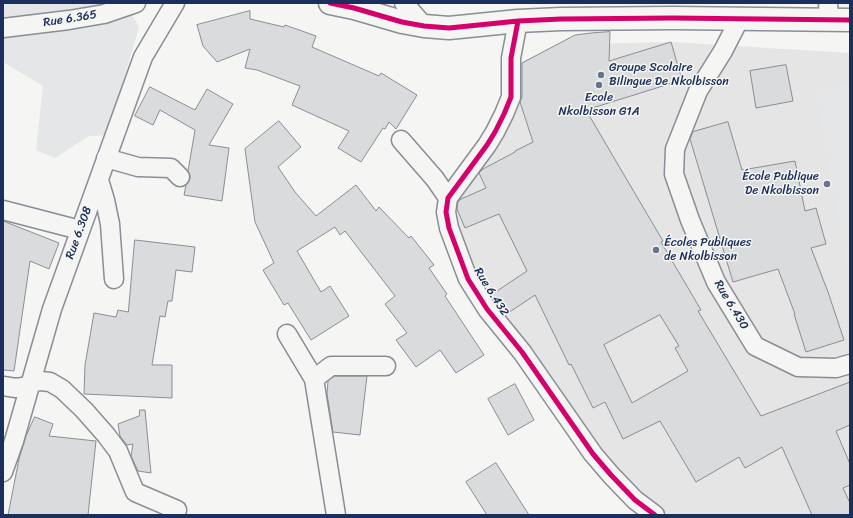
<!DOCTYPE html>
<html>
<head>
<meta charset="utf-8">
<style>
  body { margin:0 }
  #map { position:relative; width:853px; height:518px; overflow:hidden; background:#f5f5f3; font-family:Sriracha,sans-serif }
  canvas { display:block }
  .frame { position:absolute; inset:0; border:4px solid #1b2f5e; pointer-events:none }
</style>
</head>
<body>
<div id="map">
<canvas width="853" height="518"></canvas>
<div class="frame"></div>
</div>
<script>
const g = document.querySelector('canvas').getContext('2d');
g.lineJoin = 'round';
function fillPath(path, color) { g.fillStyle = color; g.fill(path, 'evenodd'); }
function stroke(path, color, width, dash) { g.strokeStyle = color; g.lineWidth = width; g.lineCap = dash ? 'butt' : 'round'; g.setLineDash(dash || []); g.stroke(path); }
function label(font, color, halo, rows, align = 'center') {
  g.font = font + ' Sriracha,sans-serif'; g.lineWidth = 3; g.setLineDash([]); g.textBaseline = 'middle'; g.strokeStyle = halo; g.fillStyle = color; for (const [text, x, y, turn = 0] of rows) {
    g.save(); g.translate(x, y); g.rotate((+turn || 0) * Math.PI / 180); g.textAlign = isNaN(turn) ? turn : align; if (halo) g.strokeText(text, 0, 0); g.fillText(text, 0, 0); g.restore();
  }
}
const built = new Path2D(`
  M589,34L591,44L671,42L850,53V515H669L625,487L475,287L450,213L516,90L514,66L575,35Z`);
const green = new Path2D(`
  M3,3H125L139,27L108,135L89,136L55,158L36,150L43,86L3,62Z
  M850,83V288L814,89Z`);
const building = new Path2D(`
  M250,11V19L284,27L285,25L316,36L312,47L379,76L381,73L417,95L396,129L389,122L385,129L383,128L361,162L338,148L349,131L292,105L300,86L257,70L245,68L250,49L217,62L203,46L197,25Z
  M610,32L609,61L671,42L682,80L586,110L627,180L663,241L661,242L701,310L698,311L761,416L850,382V425L836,431L850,464V485L843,488L850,503V515H812L782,447L745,468L739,457L696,482L660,421L623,439L605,402L593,408L571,364L569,365L535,295L505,315L491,295L527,271L499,214L465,228L457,209L458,202L461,199L486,188L479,173L483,169L515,152V151L533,142L520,102L522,97V63L575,35L591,33ZM660,315L679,346L675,348L688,371L632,403L604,345Z
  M786,65L793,101L756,108L750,71Z
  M150,87L195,110L207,89L233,104L209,145L229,148L222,201L184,195L186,185L190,179V175L188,171L195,130L160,110L153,125L135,116Z
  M279,121L301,147L278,167L295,192L316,216L356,185L376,211L379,207L409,238L411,236L434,265L429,268L447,294L445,296L484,355L456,373L440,350L416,367L396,340L407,333L385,304L395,296L345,231L340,235L335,227L297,251L321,292L330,286L349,316L311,340L288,303L284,305L263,270L274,263L255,222L245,149Z
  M728,122L742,170L795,161L805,211L816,208L826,244L811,248L828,292L844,340L806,352L794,314H795L778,269L733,282L690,139L693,132Z
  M3,221L59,243L49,269L30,261L14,371L3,370Z
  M135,240L195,247L192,272L176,270L172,301H168L165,317L160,316L152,365H172V398L84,394L85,365L94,313L116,317L118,310L128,312Z
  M335,376H367L360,435L333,432L327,394L328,381Z
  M515,384L534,420L508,435L488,399Z
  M140,410H145L151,473L138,471L131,456L133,444L127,445L120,436L118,424L139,416Z
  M35,417L53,424L49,436L96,441L88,515H8L19,459L26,436Z
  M496,463L529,515H487L466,482Z`);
const minor = new Path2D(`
  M404,3L424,26
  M828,3L829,19
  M740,18L723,51L698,91L675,149L674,174L690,220L716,282L755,346L798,367L836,368L850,364
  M518,21L511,58V97L504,114L495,132L487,145L448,198L446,212L449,228L468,279L487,309L522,352L593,454L611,475L635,500L655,515
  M3,28L69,20L104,14L136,3
  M401,140L435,179L448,198
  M106,158L138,167L171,168L180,177
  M99,180L105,200L110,224L114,279
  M3,210L80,230
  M287,334L314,379L336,515
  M314,379L331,366H386
  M3,386L16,388L23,387L30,385L34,382L40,381L50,382L62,389L84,410L106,435L118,451L135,492L177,510
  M3,472L14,441L52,309L143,57L175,3`);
const tertiary = new Path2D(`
  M330,3L354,8L402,22L424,26L449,28L518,21L561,19L673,18L850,20`);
const cycleway = new Path2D(`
  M330,3L354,8L402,22L424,26L449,28L518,21L561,19L673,18L850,20
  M518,21L511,58V97L504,114L495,132L487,145L448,198L446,212L449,228L468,279L487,309L522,352L593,454L611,475L635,500L655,515`);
const markers = [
  [601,75,4,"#677492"],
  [599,85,4,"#677492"],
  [827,184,4,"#677492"],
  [656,250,4,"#677492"]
];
const streetNames = [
  ["Rue 6.365",70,19,-9],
  ["Rue 6.308",79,233,-70],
  ["Rue 6.432",491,292,58],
  ["Rue 6.430",731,305,59]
];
const poiNames = [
  ["Groupe Scolaire",609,68],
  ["Bilingue De Nkolbisson",609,82],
  ["Ecole",599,98,"center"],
  ["Nkolbisson G1A",599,112,"center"],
  ["École Publique",819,177,"right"],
  ["De Nkolbisson",819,191,"right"],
  ["Écoles Publiques",664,243],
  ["de Nkolbisson",664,257]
];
fillPath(built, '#e5e5e6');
fillPath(green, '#e4e6e7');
fillPath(building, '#dadbdc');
stroke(building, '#898d95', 1);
stroke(minor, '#898d95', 21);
stroke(tertiary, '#898d95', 25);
stroke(minor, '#f5f5f3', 18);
stroke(tertiary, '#f5f5f3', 22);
stroke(cycleway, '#d6006c', 5);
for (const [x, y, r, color] of markers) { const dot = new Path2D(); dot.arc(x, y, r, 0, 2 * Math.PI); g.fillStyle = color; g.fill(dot); stroke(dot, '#f6f6f2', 1.5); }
label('12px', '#1b2f5e', '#f6f6f2', streetNames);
label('12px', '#1b2f5e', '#f6f6f2', poiNames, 'left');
</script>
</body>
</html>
